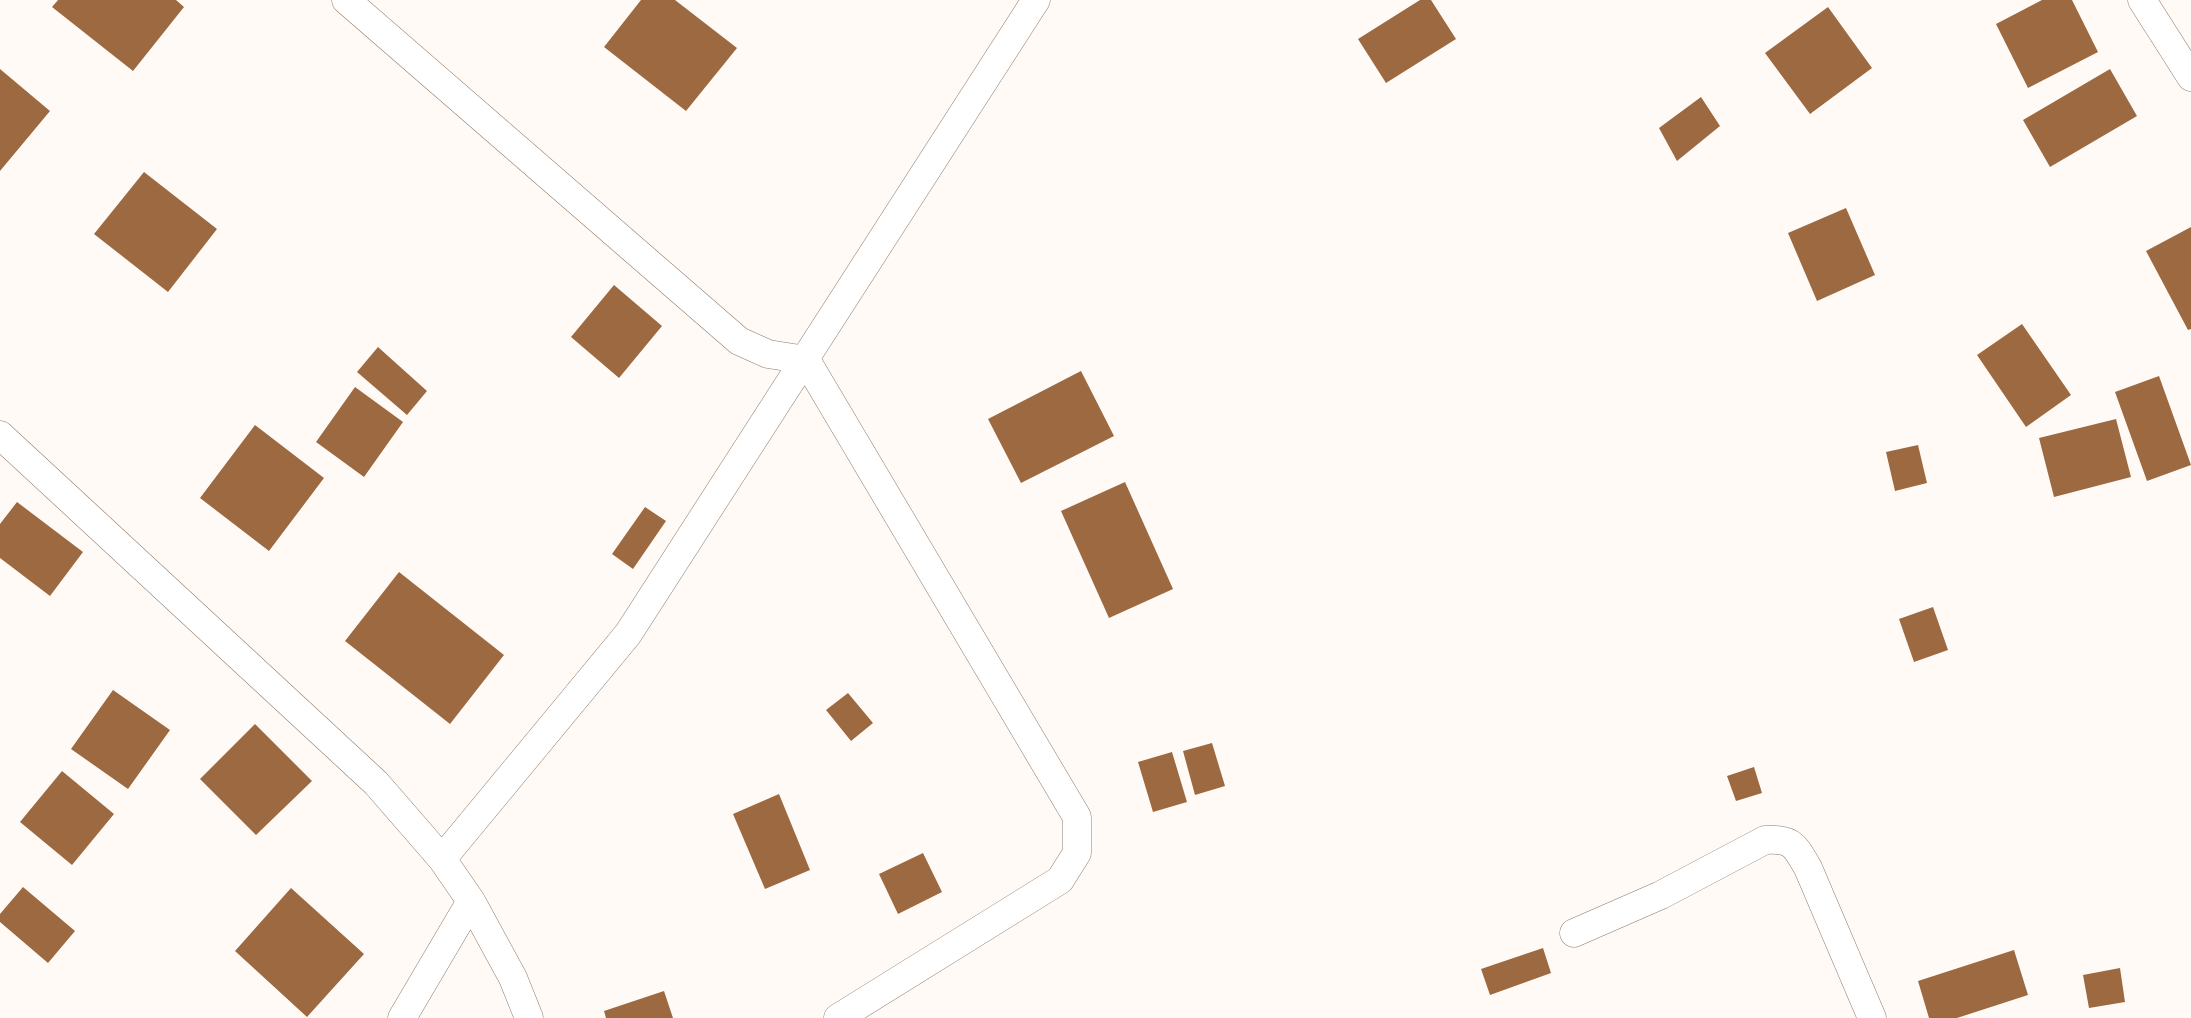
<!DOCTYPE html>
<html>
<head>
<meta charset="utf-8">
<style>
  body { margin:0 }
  canvas { display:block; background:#fffaf6 }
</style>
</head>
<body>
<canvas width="2191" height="1018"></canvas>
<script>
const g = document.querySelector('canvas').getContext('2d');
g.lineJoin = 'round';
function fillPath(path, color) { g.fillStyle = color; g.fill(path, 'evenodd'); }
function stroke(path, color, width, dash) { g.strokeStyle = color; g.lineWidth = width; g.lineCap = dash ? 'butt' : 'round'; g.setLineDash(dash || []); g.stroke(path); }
const building = new Path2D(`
  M58,0H176L184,7L133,71L52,7Z
  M641,0H675L737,48L686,111L604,47Z
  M1420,0H1431L1456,39L1386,83L1358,39Z
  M2042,0H2072L2098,52L2028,88L1996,24Z
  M1828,7L1872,68L1810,114L1765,53Z
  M0,69L50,111L0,171Z
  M2110,69L2137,116L2050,167L2023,120Z
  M1701,97L1720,126L1677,161L1659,128Z
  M144,172L217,229L168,292L94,234Z
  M1846,208L1875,275L1817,301L1788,233Z
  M2191,227V329L2188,330L2146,251Z
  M614,285L662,326L619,378L571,337Z
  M2022,324L2071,395L2026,427L1977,355Z
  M378,347L427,391L407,415L357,372Z
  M1081,371L1114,436L1021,483L988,419Z
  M2159,376L2191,465L2147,481L2115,392Z
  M355,387L403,422L364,477L316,442Z
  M2116,419L2131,477L2054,497L2039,438Z
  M255,425L324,478L269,551L200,498Z
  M1918,445L1927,483L1895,491L1886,452Z
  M1125,482L1173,589L1109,618L1061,511Z
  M17,502L83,552L50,596L0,558V524Z
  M645,507L666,521L633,569L612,554Z
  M399,572L504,655L450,724L345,641Z
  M1933,607L1948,650L1914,662L1899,619Z
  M113,690L170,730L128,789L71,749Z
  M848,693L873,723L851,741L826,710Z
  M255,724L312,781L256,835L200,779Z
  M1212,743L1225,786L1195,795L1183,751Z
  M1172,752L1187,802L1153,812L1138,762Z
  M1754,767L1762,793L1736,801L1727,776Z
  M62,771L114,814L72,865L20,822Z
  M779,794L810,870L765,889L733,814Z
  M923,853L942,892L898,914L879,874Z
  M23,887L75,931L48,963L0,922V914Z
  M291,888L364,954L307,1017L235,951Z
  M1543,948L1551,973L1490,995L1481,969Z
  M2014,950L2028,995L1957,1018H1929L1918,981Z
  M2120,968L2125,1002L2089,1008L2083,975Z
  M664,991L673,1018H606L604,1011Z`);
const minor = new Path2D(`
  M346,0L739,341L768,354L806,360L1077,817V853L1060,880L838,1018
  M2142,0L2191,77
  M0,435L376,783L442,859L471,901L513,978L529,1018
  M442,859L628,634L1036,0
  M1574,933L1661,895L1765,840C1793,838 1795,846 1808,868L1872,1018
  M402,1018L471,901`);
fillPath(building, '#9d6941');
stroke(minor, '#907b6b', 29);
stroke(minor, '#fff', 28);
</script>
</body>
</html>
